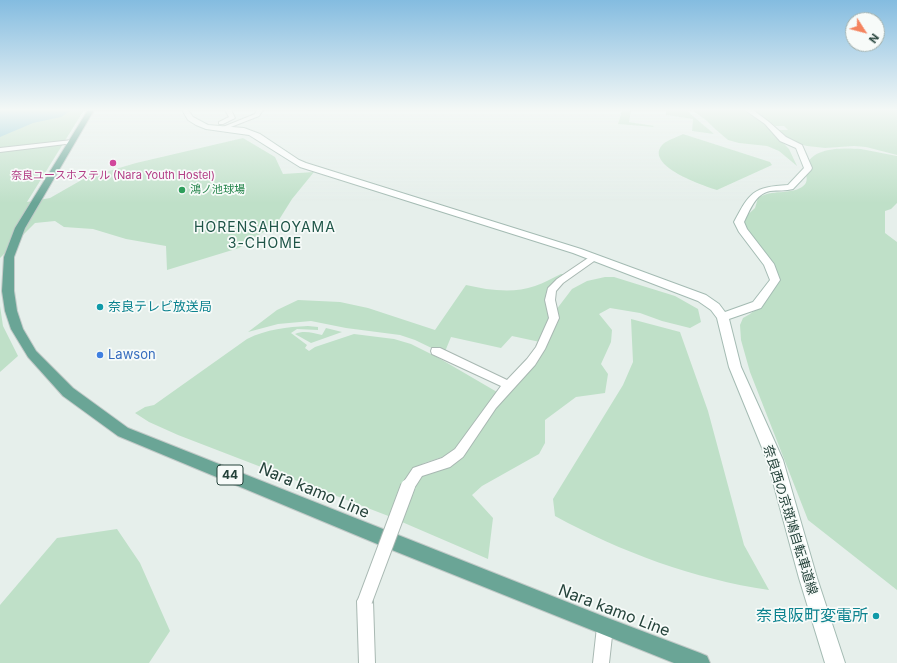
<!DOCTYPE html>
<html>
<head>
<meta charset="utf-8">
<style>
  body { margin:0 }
  #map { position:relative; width:897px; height:663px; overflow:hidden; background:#e6efeb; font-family:Inter,sans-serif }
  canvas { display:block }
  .north { position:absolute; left:845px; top:12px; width:40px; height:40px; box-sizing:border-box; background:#f7fbf9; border:1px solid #a3b1ad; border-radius:50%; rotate:126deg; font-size:11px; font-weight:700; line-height:16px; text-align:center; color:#24423a }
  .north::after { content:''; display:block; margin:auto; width:14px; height:18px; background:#f4845f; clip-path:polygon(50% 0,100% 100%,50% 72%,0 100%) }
</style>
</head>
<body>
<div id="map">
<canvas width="897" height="663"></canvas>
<div class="north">N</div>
</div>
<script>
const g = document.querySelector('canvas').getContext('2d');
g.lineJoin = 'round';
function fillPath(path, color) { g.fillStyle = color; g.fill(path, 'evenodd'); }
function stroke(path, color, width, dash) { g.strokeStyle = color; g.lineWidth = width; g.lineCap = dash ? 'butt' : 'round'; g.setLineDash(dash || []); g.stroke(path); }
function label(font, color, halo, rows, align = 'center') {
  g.font = font + ' Inter,"Noto Sans JP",sans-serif'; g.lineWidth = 3.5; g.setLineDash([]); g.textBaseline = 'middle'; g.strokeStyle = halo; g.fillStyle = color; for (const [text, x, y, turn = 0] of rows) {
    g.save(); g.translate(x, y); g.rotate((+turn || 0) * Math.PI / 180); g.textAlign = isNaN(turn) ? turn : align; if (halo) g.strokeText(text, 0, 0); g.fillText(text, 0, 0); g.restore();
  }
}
const green = new Path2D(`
  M0,110H84L27,202L50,198L85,178L136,163L243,138L275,157L283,174L314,172L292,199L277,223L239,248L167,270L166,246L126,239L93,229L64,227L55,221L35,223L0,258Z
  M622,110H631L629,122L654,126L653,127L618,124Z
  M666,110H686L714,134L692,131L693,119L666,115Z
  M692,110H745L764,123L789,149L797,166L779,151L767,146L739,143L728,140L714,128L707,121Z
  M753,110H897V155L866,147L854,146L825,148L807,146L791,142L779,130H788L784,126H775Z
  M683,134L770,162L772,165L717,190C704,186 642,165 663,144C668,140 677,137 683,134Z
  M861,149L897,156V203L891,209L885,211V233L897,242V590L808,520L750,372L741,340L740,325L743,318C760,309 772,296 779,278L773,263L741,221L755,208L758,198C772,189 789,195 802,187C811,181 804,174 806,167C812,146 844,148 861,149Z
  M561,274H564L549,288L551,320L540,342L512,336L501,348L451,337L444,354L415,340L400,335L346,328L311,321L278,324L248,332L277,310L298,300L340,302L368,308L435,330L466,285C488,290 513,294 535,286C544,283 552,278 561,274Z
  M605,277H614L675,296L698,309L701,322L690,328L662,321L640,313L610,308L599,314L612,330L611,342L601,364L608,374L605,393L576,397L545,420V443L539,454L482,486L472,495L493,518L488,559L402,522L417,480L421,475L441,469L478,428L546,342L558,322L556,310L572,289L587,281Z
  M0,306L3,326L18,356L0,372Z
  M631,319L680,332L708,411L744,545L769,590C694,579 621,552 555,516L553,499L623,385L633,362Z
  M308,326L318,327V330L297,329L291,333L307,345L305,348L309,351L315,347L354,334L394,339L411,344L437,357L497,392L476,419L458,446L445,456L424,463L413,469L391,517L178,435L149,422L135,413L145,407L154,405L247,339C267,329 287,327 308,326Z
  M326,328L342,332L311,343L295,334C304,330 313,333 322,335Z
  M117,529L140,563L170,631L149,663H0V605L57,538Z`);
const water = new Path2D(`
  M0,110H72L61,117L33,123L0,137Z`);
const street = new Path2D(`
  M225,110H231L235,118L223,124H219V122L229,117Z
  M257,110H263L259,116L223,130L218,129L255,114Z
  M72,140L75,142L74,143L0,152V148Z
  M594,254L598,257L597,259L563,283L556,291L555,300L559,318L545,349L535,365L496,408L463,457L450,467L422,476L413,490L408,492L403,490L401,486L413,468L442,458L455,449L501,386L432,354L431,351L432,348H440L507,380L527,359L536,347L549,318L545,300L548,288L557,279Z
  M365,593L370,596L373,601L375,663H359L357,601L360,596Z
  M605,619L611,621L613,627L609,663H593L597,627L599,621Z`);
const secondary = new Path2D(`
  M182,110H188L193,117L208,125L244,128L260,134L299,160L306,163L581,249L706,295L719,304L725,312L753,302L770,280L764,265L739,232L734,222C750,192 753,187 788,185L804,168L796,148L780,141L765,124L745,110H753L769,122L786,137L802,145L812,168L811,170L793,189C786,191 778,190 770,191C755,194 750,210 744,222L747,229L774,264L780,280L761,308L729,319L741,367L783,460L817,578L845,663H825L799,578L767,460L729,367L717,318L711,310L698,301L573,253L300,167L249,135L206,129L196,125L188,120Z`);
const primary = new Path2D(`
  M88,110H94L25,228L14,257V291L17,311L23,329L36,351L73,388L128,428L605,617L700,653L707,656L710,663H674L387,548L118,436L63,396L28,357L11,329L5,311L2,291L4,257L15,228Z`);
const streetBridge = new Path2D(`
  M365,601L408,486`);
const markers = [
  [113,163,4,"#d1479c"],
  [182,190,4,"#2e9e5b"],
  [100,307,4,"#0f9aa8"],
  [100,355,4,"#3f7fe0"],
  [876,616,4,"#0f9aa8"]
];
const farHotelnames = [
  ["奈良ユースホステル (Nara Youth Hostel)",113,176]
];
const farLeisurenames = [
  ["鴻ノ池球場",190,190]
];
const shields = [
  [230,475,26]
];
const shieldNames = [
  ["44",230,475]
];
const cultureNames = [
  ["奈良テレビ放送局",108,307]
];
const shopNames = [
  ["Lawson",108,355]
];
const streetNames = [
  ["奈良西の京斑鳩自転車道線",790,520,73]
];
const neighbourhoodNames = [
  ["HORENSAHOYAMA",265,228],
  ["3-CHOME",265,244]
];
const nearStreetnames = [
  ["Nara kamo Line",314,491,23],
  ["Nara kamo Line",614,611,21]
];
const nearCulturenames = [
  ["奈良阪町変電所",868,616]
];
fillPath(green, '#bfe0c8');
fillPath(water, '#8ec9d4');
stroke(street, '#a8b8b2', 2);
stroke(secondary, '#a4bbb3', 2);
stroke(primary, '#c2cac8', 2);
fillPath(street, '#fff');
fillPath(secondary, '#fff');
fillPath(primary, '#6aa596');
stroke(streetBridge, '#a8b8b2', 16, []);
stroke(streetBridge, '#fff', 14);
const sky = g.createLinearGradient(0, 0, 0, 203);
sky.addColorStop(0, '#84bce0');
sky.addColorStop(0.54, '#f4f8f6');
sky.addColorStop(1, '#f4f8f600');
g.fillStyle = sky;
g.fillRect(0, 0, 897, 203);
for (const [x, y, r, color] of markers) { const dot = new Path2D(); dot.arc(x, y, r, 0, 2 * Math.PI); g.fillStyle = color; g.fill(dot); stroke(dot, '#f7fbf9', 1.5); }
label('11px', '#b23c85', '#f7fbf9', farHotelnames);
label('11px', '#27864d', '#f7fbf9', farLeisurenames, 'left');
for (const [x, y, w] of shields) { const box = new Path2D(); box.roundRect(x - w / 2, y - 10, w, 20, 3); g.fillStyle = '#f7fbf9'; g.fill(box); stroke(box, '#24423a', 1); }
label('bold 12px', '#24423a', null, shieldNames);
label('13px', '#0d838f', '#f7fbf9', cultureNames, 'left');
label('13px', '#366cbe', '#f7fbf9', shopNames, 'left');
label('13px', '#24423a', '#f7fbf9', streetNames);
g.letterSpacing = '1px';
label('14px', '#1f5548', '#f7fbf9', neighbourhoodNames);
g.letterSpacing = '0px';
label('16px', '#24423a', '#f7fbf9', nearStreetnames);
label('16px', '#0d838f', '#f7fbf9', nearCulturenames, 'right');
</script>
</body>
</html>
